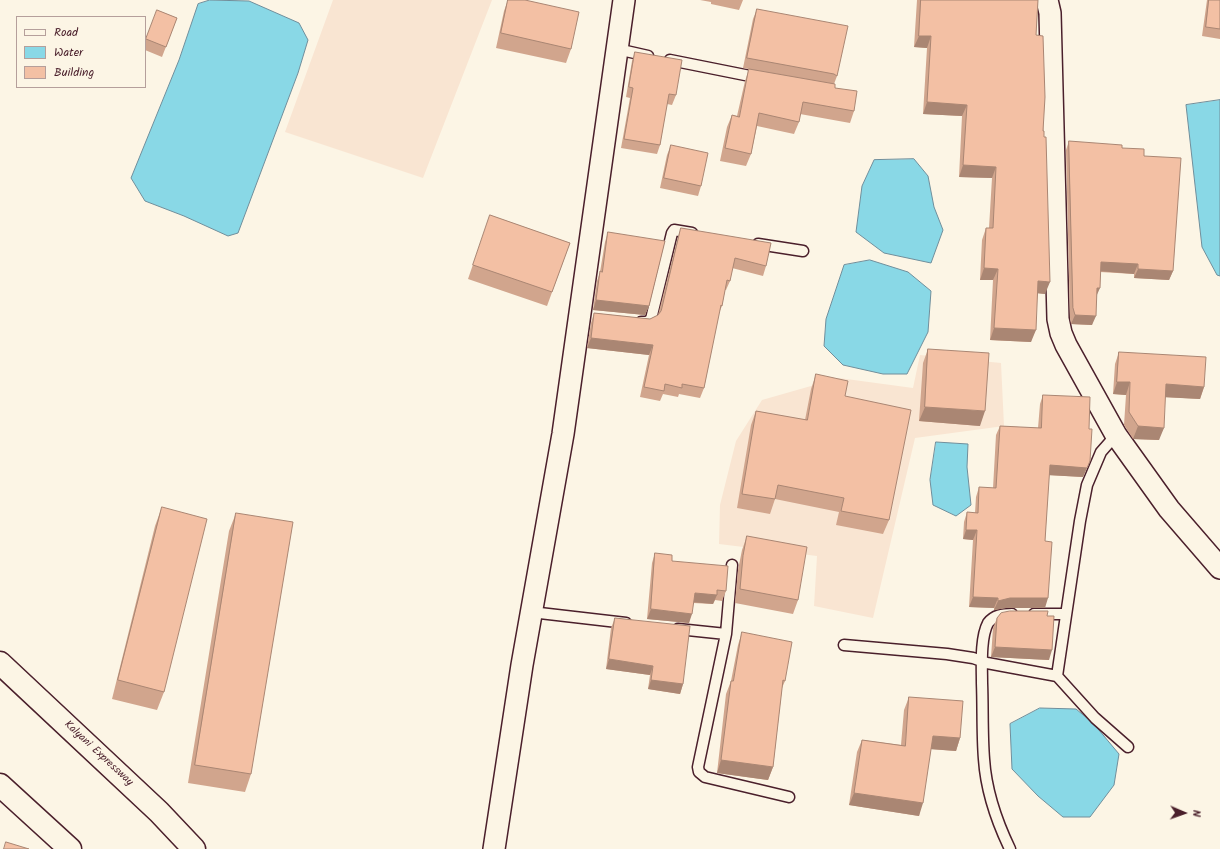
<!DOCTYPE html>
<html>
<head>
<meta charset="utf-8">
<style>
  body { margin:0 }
  #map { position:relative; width:1220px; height:849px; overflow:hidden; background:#fcf5e5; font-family:Kalam,sans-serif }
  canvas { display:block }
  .legend { position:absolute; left:16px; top:16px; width:130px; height:72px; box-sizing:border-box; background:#fcf5e5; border:1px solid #b59f9b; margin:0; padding:5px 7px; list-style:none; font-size:12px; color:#4a1f2b }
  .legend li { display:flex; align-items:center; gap:8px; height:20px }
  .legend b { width:20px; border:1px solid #b59f9b }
  .north { position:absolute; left:1164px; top:793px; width:40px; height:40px; -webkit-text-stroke:3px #fcf5e5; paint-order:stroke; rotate:92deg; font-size:11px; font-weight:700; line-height:16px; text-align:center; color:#4a1f2b }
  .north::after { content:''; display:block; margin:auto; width:14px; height:18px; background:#4a1f2b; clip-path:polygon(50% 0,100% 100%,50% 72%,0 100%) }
</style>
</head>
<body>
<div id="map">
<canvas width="1220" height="849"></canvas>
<ul class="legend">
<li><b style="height:5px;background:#fcf5e5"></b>Road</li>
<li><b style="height:11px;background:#89d8e6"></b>Water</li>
<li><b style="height:11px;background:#f3c0a4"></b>Building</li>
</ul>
<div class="north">N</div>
</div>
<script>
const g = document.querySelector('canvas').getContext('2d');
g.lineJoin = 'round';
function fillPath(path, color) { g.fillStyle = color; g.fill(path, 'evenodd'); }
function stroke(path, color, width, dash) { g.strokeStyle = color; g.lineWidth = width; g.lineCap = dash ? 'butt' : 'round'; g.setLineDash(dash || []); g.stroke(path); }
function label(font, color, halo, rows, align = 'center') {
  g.font = font + ' Kalam,sans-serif'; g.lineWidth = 3.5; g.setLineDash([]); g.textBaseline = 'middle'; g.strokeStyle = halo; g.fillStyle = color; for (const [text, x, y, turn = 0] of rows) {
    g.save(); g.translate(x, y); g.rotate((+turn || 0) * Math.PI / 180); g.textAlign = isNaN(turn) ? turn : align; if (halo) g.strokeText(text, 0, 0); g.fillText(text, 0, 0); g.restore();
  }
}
const built = new Path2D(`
  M333,0H492L423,178L285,132Z
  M920,355L1001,363L1004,426L915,438L873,618L814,606L817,556L719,544L720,505L736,441L762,400L839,378L913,388Z`);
const water = new Path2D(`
  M210,0L249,1L299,23L308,40L298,73L238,233L228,236L184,216L145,201L131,178L179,60L198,4Z
  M1220,100V276L1217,275L1202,247L1186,105Z
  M914,159L928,176L934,207L943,230L931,263L884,253L856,232L862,186L874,160Z
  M870,260L908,272L931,291L928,332L907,374H883L843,365L824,346L826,319L844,265Z
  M936,442L968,444L967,467L971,505L956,516L933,505L930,480Z
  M1040,708L1076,709L1093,723L1119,754L1114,785L1090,817H1063L1038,796L1012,769L1010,724Z`);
const service = new Path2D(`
  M617,49L648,56
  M670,60L760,78
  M758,244L803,251
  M641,322H647L651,319L672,233L674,230L692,233
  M1116,435L1101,452L1087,485L1080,521L1057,676L1095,718L1128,747
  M732,565L726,634L698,767L699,772L705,777L789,797
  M531,612L626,623
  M1034,614H1066
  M678,629L726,634
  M844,645L947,654L973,658L987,663L1057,676
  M1010,849C997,822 986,790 984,759C982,734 983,708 982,683C982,667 980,638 988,623C994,615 1003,614 1012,614`);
const minor = new Path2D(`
  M1047,0L1050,13L1058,319L1061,333L1066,345L1116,435L1169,509L1220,568
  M494,849L522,665L563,434L624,0`);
const trunk = new Path2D(`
  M0,663L159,812L194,849
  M0,785L70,849`);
const wall = new Path2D(`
  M508,0H525L571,49L566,63L496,48L504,11Z
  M700,0H743L739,10L711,4V2Z
  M917,0H1038L1036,35L1044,137L1045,294L1038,293L1031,342L990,340L993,280H980L982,240L986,228H989L992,178L959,177L962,116L923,114L927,48L914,47Z
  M1207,0H1220V39L1202,36Z
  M757,9L837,76L834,84L835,88L854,111L850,123L800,114L799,122L794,134L757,126L751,154L746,166L720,161L727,127L732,115L737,116L745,81L749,69L760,71L743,68L753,19Z
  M157,10L177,18L162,57L145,50V41Z
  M635,52L676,95L672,105L667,104L660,145L657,154L621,148L630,98L626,97L632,61Z
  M1069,141L1122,148L1144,156L1173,271L1169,280L1134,278V274L1100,272L1092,325L1071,324L1070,318L1066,150Z
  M671,145L701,186L698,196L660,188L667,155Z
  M490,215L570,243L547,306L468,279Z
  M681,228L766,266L763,276L732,268L730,281L726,290H725L722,306L719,313L704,388L700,398L679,394L678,397L663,394L660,401L640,397L649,355L587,348L591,323L594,313L650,319L658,315L678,237Z
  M608,232L649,306L645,315L593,310L597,281L600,272L605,242Z
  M928,349L980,426L919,421L923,363Z
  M1119,352L1204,387L1200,399L1165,397L1159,440L1133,439L1124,425L1126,395L1113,394L1115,364Z
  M816,374L845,396L889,520L883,534L836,525L839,512L775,499L770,514L737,508L751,425L756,411L805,420L811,389Z
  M1043,395L1086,470L1083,477L1049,475L1045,541V608H1006L994,610V608L969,607L973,540L963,539L964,522L967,512L975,513L976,497L979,487L993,488L996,435L1000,426L1038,428L1040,404Z
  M162,507L164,692L157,710L112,699L155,526Z
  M236,513L251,774L245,792L188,783L229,531Z
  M747,536L798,600L793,614L735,603L738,570L742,550Z
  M655,553L672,561L726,591L722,601L715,600L713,604L693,603L689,623L647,619L652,563Z
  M1047,616L1049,660L991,657L993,628L997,618Z
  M615,618L683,684L680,694L648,689L650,675L606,669L611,628Z
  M742,632L785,681L782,688L773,767L768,780L717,773L726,694L731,681L738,645Z
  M909,697L960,738L956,751L931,749L919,816L849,805L857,752L862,740L901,745L904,710Z`);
const shadedWall = new Path2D(`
  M919,36H931L927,48L914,47Z
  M927,102L967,105L962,116L923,114Z
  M963,165L996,167L992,178L959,177Z
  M1101,262L1138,264L1134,274L1098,271Z
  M984,268L998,269L993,280H980Z
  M1138,269L1173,271L1169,280L1134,278Z
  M1038,281L1050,282L1045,294L1034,293Z
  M1097,288H1100L1096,297Z
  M596,300L649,306L645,315L593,310Z
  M1075,315L1096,316L1092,325L1071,324Z
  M994,328L1036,330L1031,342L990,340Z
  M591,338L653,345L649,355L587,348Z
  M1117,382H1130L1126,395L1113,394Z
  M1166,384L1204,387L1200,399L1161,397Z
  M925,407L985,411L980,426L919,421Z
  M1138,426L1164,428L1159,440L1133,439Z
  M1090,461L1083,477L1046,475L1050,465Z
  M966,530H977L973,540L963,539Z
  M695,593L717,595L713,604L691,602Z
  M973,597L998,598L994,608L969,607Z
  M1010,598H1048L1045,608H1006L994,610L998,601Z
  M651,609L692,614L689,623L647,619Z
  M995,647L1052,650L1049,660L991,657Z
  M609,659L653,666L650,675L606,669Z
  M651,680L683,684L680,694L648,689Z
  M933,736L960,738L956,751L929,749Z
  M721,760L773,767L768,780L717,773Z
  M854,793L923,803L919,816L849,805Z`);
const building = new Path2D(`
  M508,0H525L579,12L571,49L501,33Z
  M921,0H1038L1036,35L1043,36L1045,97L1043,131H1044V137H1046L1050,282L1038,281L1036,330L994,328L998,269L984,268L986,228H993L996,167L963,165L967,105L927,102L931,36H919Z
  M1209,0H1220V29L1206,27Z
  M757,9L848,26L837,76L834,74L747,58Z
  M157,10L177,18L166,47L146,39Z
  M635,52L682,60L676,95L669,94L660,145L624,139L633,88L629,87Z
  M749,69L835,84V88L857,91L854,111L803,102L799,122L759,113L751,154L725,148L732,115L739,117Z
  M1069,141L1122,145V148L1144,149V156L1181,158L1173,271L1138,269V264L1101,262L1100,288H1097L1096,316L1075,315L1073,308Z
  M671,145L708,153L701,186L664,178Z
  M490,215L570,243L552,292L473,265Z
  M681,228L771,243L766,266L735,258L730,281L727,280L722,306L721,305L704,388L682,384V388L665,384L664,391L644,387L653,345L591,338L594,313L650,319L658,315L661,311Z
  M608,232L665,241L649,306L596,300L600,271L602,272Z
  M928,349L989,353L985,411L925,407Z
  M1119,352L1206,357L1204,387L1166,384L1164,428L1138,426L1129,412L1130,382H1117Z
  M816,374L848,381L845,396L911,410L889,520L841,511L844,498L778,485L775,499L742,494L756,411L807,420Z
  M1043,395L1090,397L1089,429H1092L1090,461L1087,468L1050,465L1045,541L1052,542L1048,598H1010L998,601V598L973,597L977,530H966L967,512L978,513L979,487L996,488L1000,426L1041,428Z
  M162,507L207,519L164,692L118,680Z
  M236,513L293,522L251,774L195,765Z
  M747,536L807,547L798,600L740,589L743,556Z
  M655,553L672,555V561L728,566L726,591L717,590V595L695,593L692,614L651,609Z
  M1010,611H1048L1047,616H1054L1052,650L995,647L997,618L1001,613Z
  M615,618L690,626L683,684L651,680L653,666L609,659Z
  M742,632L792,642L785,681L783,680L773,767L721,760L731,681H733Z
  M909,697L963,701L960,738L933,736L923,803L854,793L862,740L905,746Z
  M6,842L29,849H4Z`);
const streetNames = [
  ["Kalyani Expressway",98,754,43]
];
fillPath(built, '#f9e5d2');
fillPath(water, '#89d8e6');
stroke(water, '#708e9b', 1);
stroke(service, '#4a1f2b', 13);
stroke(minor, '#4a1f2b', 24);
stroke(trunk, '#4a1f2b', 25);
stroke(service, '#fcf5e5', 10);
stroke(minor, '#fcf5e5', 21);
stroke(trunk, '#fcf5e5', 22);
fillPath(wall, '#d1a58d');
fillPath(shadedWall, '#aa8673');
fillPath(building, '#f3c0a4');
stroke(building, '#aa8673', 1);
label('11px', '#4a1f2b', '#fcf5e5', streetNames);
</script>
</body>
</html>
